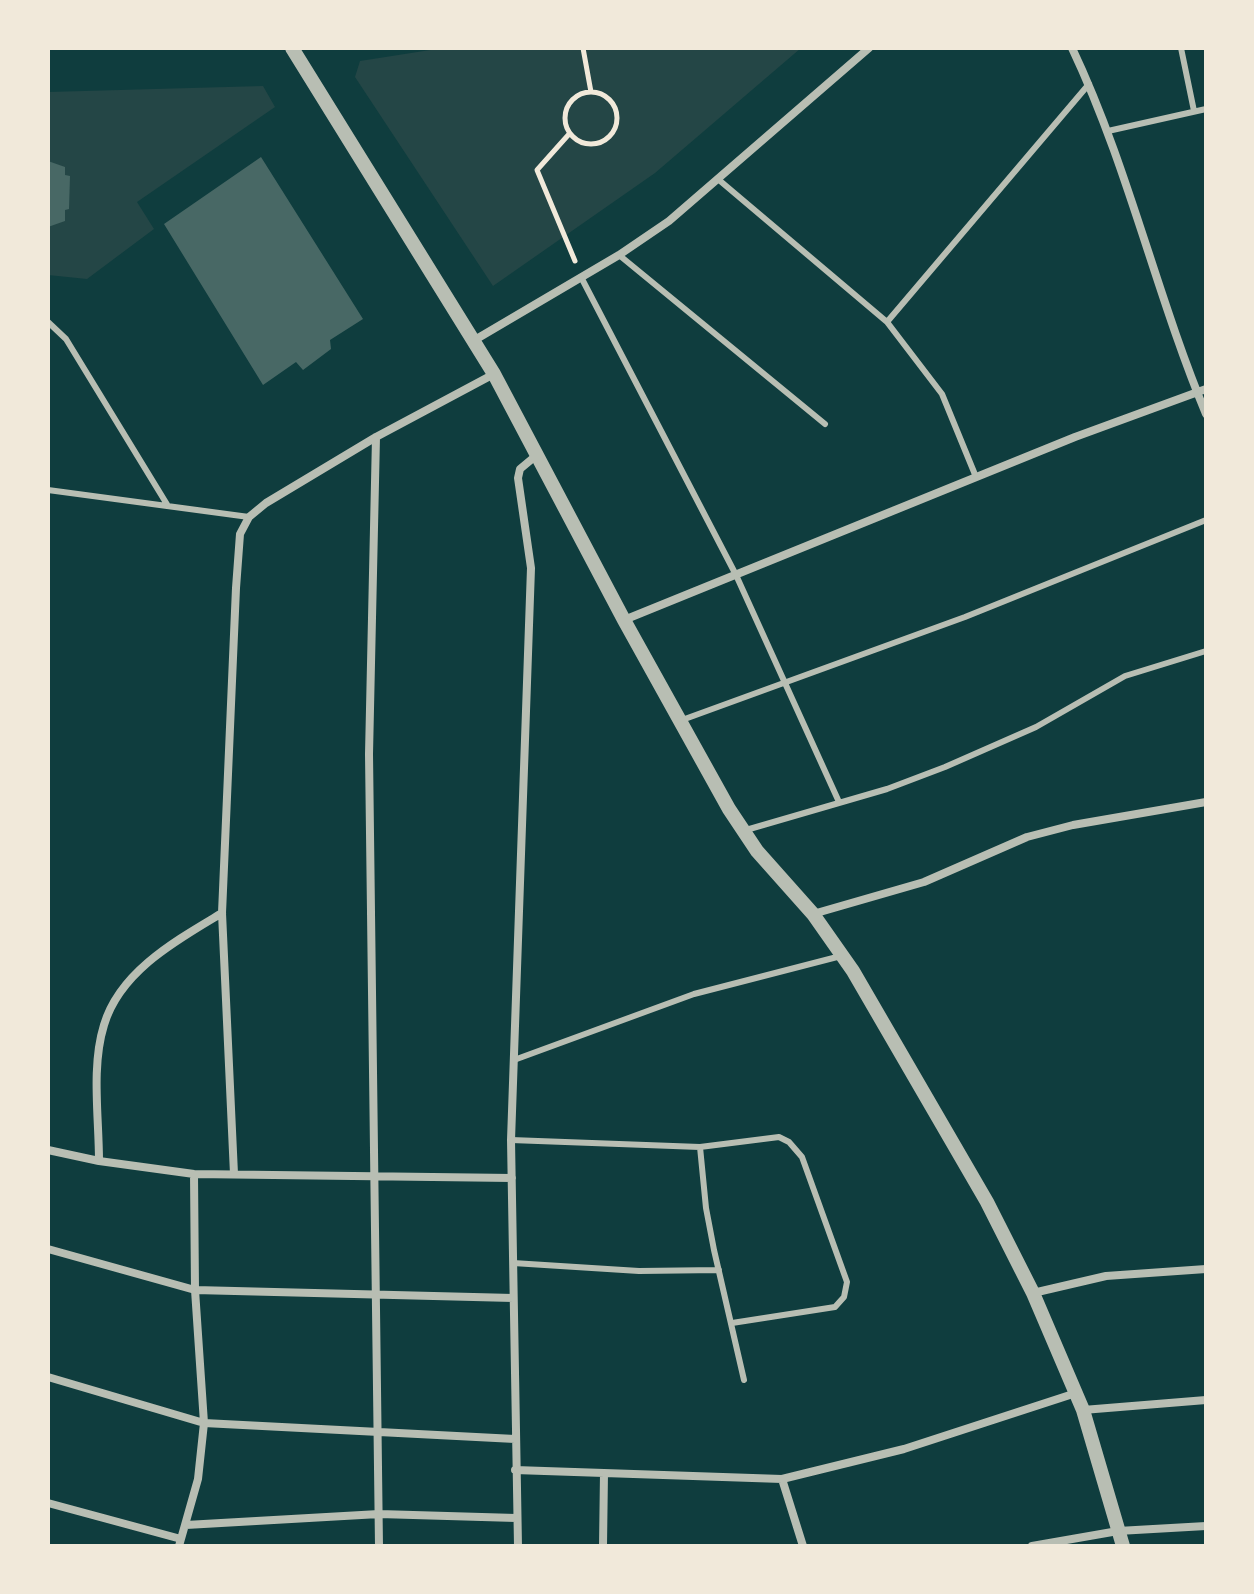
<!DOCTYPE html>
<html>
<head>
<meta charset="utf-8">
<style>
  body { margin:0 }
  #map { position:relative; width:1254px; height:1594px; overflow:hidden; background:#0f3d3e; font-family:Montserrat,sans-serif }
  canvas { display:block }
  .frame { position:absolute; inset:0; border:50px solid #f1e9da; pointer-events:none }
</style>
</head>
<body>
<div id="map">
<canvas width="1254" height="1594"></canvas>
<div class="frame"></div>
</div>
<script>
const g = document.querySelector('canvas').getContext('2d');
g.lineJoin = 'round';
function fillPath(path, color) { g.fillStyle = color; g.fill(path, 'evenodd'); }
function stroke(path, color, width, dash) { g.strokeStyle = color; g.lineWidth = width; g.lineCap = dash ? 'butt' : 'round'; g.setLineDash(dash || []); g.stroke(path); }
const green = new Path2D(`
  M443,48H801L655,173L493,286L355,77L360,61Z
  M263,86L275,107L137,202L154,229L87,279L48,275V92Z`);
const building = new Path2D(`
  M261,157L363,319L330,340L331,349L303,370L296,362L263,385L164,224Z
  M48,161L65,167V175L70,176L69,209L65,210V221L48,227Z`);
const path = new Path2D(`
  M583,48L591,92
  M565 118a26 26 0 1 1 52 0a26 26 0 1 1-52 0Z
  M570,133L537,170L575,261`);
const service = new Path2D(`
  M1181,48L1194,111
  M1108,131L1206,109
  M719,180L887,322L942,394L976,477
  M619,255L825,424
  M581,277L736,575L839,802
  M48,322L66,339L168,506
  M887,322L1089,84
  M48,490L249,517
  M682,720L965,617L1206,520
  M746,830L887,789L945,767L1036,727L1125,676L1206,651
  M514,1060L694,994L841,956
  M511,1140L700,1147L779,1137L789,1142L802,1157L847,1282L844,1297L835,1307L732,1323
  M700,1147L706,1208L714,1250L744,1380
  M513,1263L639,1271L719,1270`);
const minor = new Path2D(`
  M1072,48C1128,166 1156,294 1206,414
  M473,341L619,255L669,221L869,48
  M376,437L369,754L379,1546
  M624,620L1075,437L1206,389
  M813,914L924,882L1027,837L1073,825L1206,802
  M48,1150L99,1161L194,1174L512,1178
  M99,1161C99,1117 91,1067 104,1025C120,971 177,940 222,913
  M234,1174L222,913L236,588L240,534L249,517L266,503L376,437L494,374
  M48,1249L195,1290L513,1298
  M1033,1293L1106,1276L1206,1269
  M48,1377L204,1423L515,1439
  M1083,1410L1206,1400
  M515,1470L782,1479L904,1449L1076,1393
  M782,1479L803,1546
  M48,1503L181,1539
  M186,1525L379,1514L516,1518
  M179,1546L198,1479L204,1423L195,1290L194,1174
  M518,1546L511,1140L531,568L518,478L520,469L538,454
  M603,1546L604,1473
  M1032,1546L1118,1531L1206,1526`);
const tertiary = new Path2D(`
  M292,48L494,374L624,620L729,809L757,851L813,914L853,971L987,1202L1033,1293L1083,1410L1123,1546`);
fillPath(green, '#244646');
fillPath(building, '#486865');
stroke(path, '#f1e9da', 5);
stroke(service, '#b8beb3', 6);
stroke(minor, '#b8beb3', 8);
stroke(tertiary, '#b8beb3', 14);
</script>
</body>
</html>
